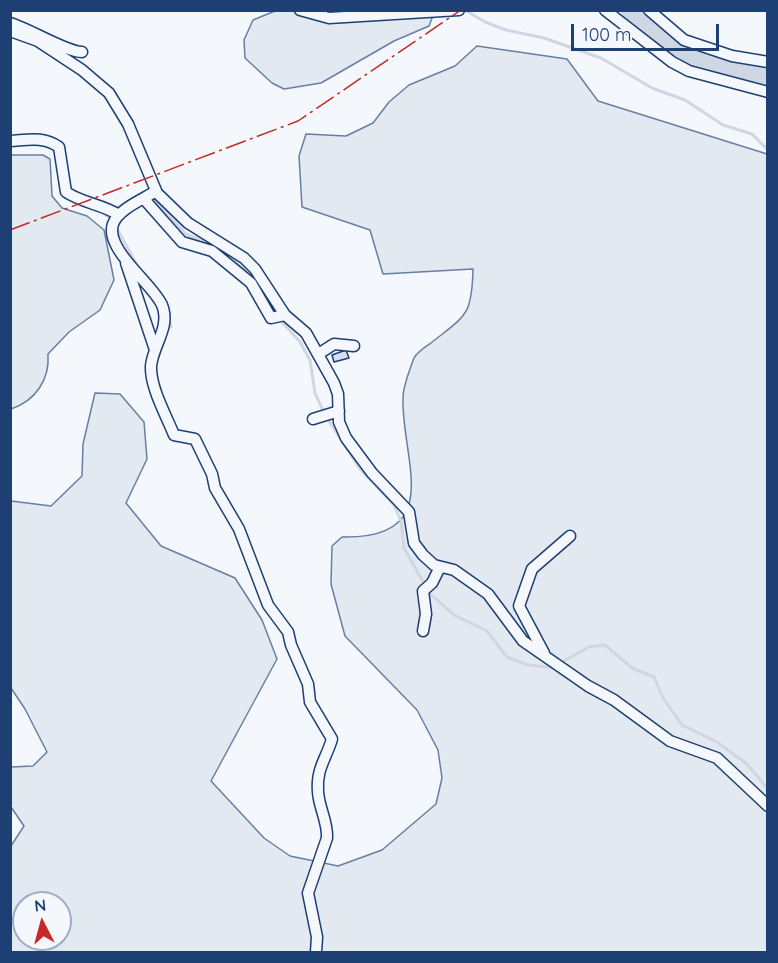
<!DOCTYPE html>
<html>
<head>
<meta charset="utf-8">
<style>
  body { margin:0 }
  #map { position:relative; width:778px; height:963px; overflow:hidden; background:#f4f7fb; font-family:Quicksand,sans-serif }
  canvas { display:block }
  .frame { position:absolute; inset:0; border:12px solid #1d3f73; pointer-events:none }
  .north { position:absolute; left:12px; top:891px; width:60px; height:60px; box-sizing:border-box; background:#f4f7fb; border:2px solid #9eadc5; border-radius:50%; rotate:354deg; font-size:16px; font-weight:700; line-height:24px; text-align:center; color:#1d3f73 }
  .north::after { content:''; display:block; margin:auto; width:21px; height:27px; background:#c62828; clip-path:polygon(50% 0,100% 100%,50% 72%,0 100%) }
  .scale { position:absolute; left:571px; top:24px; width:148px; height:27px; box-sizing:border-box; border:3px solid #1d3f73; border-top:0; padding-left:8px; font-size:18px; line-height:21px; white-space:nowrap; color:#1d3f73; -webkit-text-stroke:4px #f4f7fb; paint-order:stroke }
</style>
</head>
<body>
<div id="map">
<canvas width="778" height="963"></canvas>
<div class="frame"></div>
<div class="north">N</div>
<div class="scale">100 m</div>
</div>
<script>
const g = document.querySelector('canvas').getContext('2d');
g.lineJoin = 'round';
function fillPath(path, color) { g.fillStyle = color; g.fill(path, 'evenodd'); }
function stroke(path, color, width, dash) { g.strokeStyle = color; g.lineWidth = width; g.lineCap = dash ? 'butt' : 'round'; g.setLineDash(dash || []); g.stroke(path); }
const green = new Path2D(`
  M424,10L434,13L429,26L394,41L321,83L284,89L272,83L245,58L244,40L253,20L275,11Z
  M477,46L567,59L598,101L767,154V952H11V846L24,826L11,807V767L33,766L47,752L25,709L11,688V501L51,506L82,476L83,444L95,393L120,394L144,422L147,459L126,503L161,546L235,578L262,620L277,659L211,781L264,838L290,856L338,866L382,850L436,804L442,778L438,750L417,710L345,636L331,584L332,546L342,537C447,539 401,459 403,398C403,386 410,369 414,358C417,352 425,347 431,343C466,315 472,316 473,269L383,274L370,230L302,207L299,156L306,134L346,136L373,123L389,102L409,85L455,66ZM24,903H60V939H24Z
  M10,155H43L50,159L52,196L62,208L87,216L104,230L114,280L100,310L69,332L48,354C50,380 35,401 11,409Z`);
const stream = new Path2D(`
  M465,10L485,22L506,30L544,38L601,58L652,88L685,100L723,125L752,134L768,150
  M57,163L62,194
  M155,201L186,234L217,247
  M118,207L126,203
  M101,211L111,219
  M117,229L138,267
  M225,252L251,276
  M259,286L275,312
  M166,302L171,327
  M282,322L300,342L310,360L315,393L324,413
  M327,418L360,469L394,505L401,521L404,548L425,585
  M428,592L454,615L487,631L507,657L528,665L556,668
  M562,662L589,647L605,645L632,668L654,677L663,698L682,725L717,742L747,764L768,789`);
const river = new Path2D(`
  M630,10L681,52L718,66L768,77`);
const building = new Path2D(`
  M346,350L349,358L334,362L332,355Z`);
const minor = new Path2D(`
  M300,10L329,18L459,10
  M605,10L672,62L689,71L768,92
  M649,10L684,40L732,56L768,62
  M10,23C30,29 67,52 82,52
  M10,31L38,41L82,70L109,93L128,124L157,193L188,223L244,258L255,269L285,315L306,333L334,383L338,394L339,422L346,438L372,473L409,512L414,543L423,555L434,565L454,570L488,594L523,641L588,686L614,700L670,741L717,758L768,806
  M10,141C28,140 43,136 59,147L66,192C82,203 102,204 119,215
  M156,191C144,199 118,209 113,224C104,249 153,284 162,305C171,327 153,345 151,366C150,387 166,415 174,435L195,439L212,474L215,488L239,529L268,605L288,632L291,645L308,684L310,702L332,739C326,759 316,769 318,792C319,808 328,822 327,838L308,893L317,937L316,952
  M144,199L182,242L212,251L251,283L271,318L285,315
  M126,263L155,350
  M320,353L334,344L354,346
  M313,419L339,411
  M423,631L426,614L423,591L432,583L440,567
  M544,653L519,606L532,569L570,536`);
const power = new Path2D(`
  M10,230L298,121L461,10`);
fillPath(green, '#e3e9f0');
stroke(green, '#687fa3', 1.5);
stroke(stream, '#cfd7e4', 3);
stroke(river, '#cfd7e4', 18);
fillPath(building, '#d5e0f0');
stroke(building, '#1d3f73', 1.5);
stroke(minor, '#1d3f73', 13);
stroke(minor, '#f4f7fb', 10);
stroke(power, '#c62828', 1.5, [21, 4.5, 3, 4.5]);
</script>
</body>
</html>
